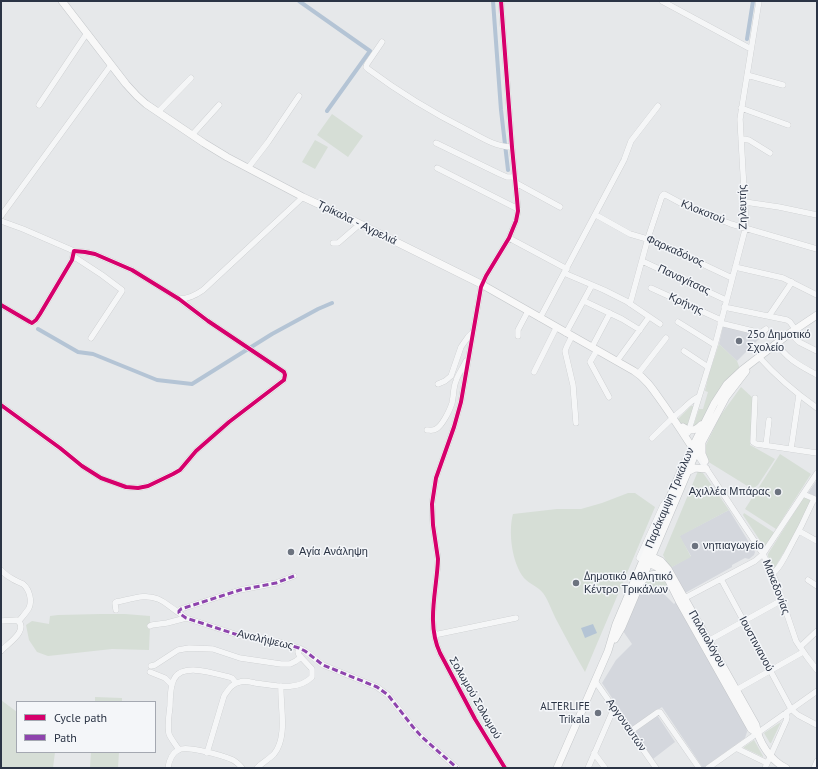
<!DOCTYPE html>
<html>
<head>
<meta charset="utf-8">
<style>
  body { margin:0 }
  #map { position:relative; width:818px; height:769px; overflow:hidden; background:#e6e8ea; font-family:"PT Sans",sans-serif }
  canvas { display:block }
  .frame { position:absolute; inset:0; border:2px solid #2b3445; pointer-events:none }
  .legend { position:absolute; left:16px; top:701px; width:140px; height:52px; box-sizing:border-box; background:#f4f6f9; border:1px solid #a4a8b1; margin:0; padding:5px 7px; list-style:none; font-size:12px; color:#2b3445 }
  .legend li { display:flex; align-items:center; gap:8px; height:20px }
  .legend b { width:20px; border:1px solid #a4a8b1 }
</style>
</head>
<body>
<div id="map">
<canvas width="818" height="769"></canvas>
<div class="frame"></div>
<ul class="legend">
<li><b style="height:5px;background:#d6006c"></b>Cycle path</li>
<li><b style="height:5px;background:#8e44ad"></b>Path</li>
</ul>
</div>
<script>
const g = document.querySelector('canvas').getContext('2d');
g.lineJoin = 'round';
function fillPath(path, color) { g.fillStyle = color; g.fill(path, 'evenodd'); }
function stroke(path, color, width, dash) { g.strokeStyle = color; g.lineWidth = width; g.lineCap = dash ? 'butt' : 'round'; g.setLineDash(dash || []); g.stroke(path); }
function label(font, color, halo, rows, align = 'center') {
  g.font = font + ' "PT Sans",sans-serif'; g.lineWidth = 3; g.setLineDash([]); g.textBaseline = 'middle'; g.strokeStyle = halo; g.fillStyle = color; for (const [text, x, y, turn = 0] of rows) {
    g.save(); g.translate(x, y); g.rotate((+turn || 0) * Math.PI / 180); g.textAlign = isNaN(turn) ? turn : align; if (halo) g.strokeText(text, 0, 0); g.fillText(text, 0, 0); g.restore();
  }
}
const built = new Path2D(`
  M723,326L756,333L761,337L737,361L719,344Z
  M817,480V497L808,493Z
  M729,510L755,552L754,555L749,559L745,558L732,565V567L685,593L670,568L691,556L679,536Z
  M640,591L664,594L674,604L676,602L746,726L747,732L745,738L703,768L662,707L632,728L602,683L616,660L632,644L623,631Z
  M657,715L675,742L653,759L634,731Z`);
const green = new Path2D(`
  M332,114L363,136L348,157L317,135Z
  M315,140L328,147L315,169L302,162Z
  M719,344L737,361L740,369L701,425L693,427L699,409H703L708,392L705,391L709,374Z
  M741,387L754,399L750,445L775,459L758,485L754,488L749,487L707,461L704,449L720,416Z
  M691,406H693V409L687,427L685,428L677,420Z
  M780,454L811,474L776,529L745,509Z
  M698,471L703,473L729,510L680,536L691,557L670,568L663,555Z
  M628,493H635L655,507L585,672C575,655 566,638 557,621C553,614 548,599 543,593C539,587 529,584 524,578C512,563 508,532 513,514L557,509H581L602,503Z
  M804,497L812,500L798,528L774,569L768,556V554Z
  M744,513L775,533L765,548L743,515Z
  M651,577L663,578L670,589L644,587L646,582Z
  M100,614H125L150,616V626L149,650L112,649L48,656L37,652L29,640L26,625L32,621L49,624L50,616L58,615Z
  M95,697L122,698V702H95Z
  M1,700L17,712V752H55L53,768H1Z
  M781,722L771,743H770L764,733Z
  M754,740L763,756V757L744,748V747Z
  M91,752H119L118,768H90Z`);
const water = new Path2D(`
  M593,624L597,633L585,638L581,628Z`);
const canal = new Path2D(`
  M299,1L370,51L327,111
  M493,1L501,110L508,170
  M747,39L753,1
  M38,329L78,352L93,354L157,380L192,384L272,334L318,309L332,303`);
const minor = new Path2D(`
  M501,1L512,147L517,199L518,211L516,221L509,238L486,276L481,287L461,402L454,427L436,478L432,504L433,525L438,559C437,590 426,623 440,653L475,719L505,768
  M662,1L751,49
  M382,42L367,64L366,67L368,69C400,93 433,113 469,131C482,138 496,147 512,147
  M747,75L783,85
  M39,105L87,33
  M741,108L788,125
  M158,112L191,78
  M192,135L219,105
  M741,139L749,140L770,153
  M436,143L500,174L507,177H515
  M248,168L268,142L299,96
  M437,168L518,209
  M516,183L560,207
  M745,202L779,207L817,215
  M596,215L630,234L654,241L732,278
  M1,216L111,65
  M1,221L23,229L74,251
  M509,238L567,269
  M333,243H338L360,224
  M73,256L102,275L122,290V291L91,338
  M642,261L726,300
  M735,267L783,278L817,295
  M564,273L604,290L626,301L660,324
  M651,288L721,320
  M179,299C188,299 196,295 203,290L303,197
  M584,301L622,319L640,330
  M630,304L648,238L662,196L664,194L688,207L731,224L817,249
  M1,305L30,322L32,323L36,320L40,314L72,260L74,251L85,252L95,254L132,270L179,299L208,321L284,372L285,375L284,380L229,422L196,451L180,470L173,474L148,486L138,488L126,487L101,478L82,466L60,448L1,405
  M724,307L787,320L790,322L795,329
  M769,316L792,282
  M540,318L624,160L631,141L658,106
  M678,322L715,345
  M720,323L757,332H762L766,329
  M566,333L592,285
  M790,333L799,342L817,351
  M518,336V330L528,311
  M572,336L567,346L565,351L573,385L576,423
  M777,343C786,359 801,366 817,375
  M592,347L610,313
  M597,350L590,362L609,397
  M684,351L708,367
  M759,357C776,376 796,393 817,408
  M617,361L649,317
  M534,372L556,328
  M638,374L666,338
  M438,384L445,381L451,376L461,347L468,337L473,332
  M755,398L753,442L756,444L817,453
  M427,430C430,430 433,431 436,429C442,426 450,410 452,403C454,395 453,388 456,381C458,374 463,368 466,361
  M688,433L715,345L746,226L740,119L759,1
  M652,438C662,428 672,418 683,409C688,404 692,400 698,397
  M766,445L769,420
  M791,449L799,395
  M696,453L763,554L775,579L796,641L807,657L817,670
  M803,494L817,500
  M799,531L817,541
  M643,560L639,558L663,505L668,499
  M1,570C4,573 7,576 11,578C15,581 19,582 23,584C30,590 32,601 29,608C26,613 22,617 19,621
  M773,573C779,569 783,560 787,553C797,535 806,517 814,499
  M294,576L276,583L240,590L181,609L179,611V613L186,618L238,635L280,642L299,648L305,651L323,665L377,687L388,695L413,727L422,737L457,768
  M721,579L791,709L798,715L817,725
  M808,580L817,586
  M681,600L755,561L763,554L817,473
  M116,610L115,603L116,602C129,600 145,593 158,599C164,601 173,609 179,613
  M1,621L17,620C30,630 7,644 1,651
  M150,626L152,625L167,623L186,618
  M434,635L516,618
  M708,641L782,600
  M800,647L817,631
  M151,666L155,665L178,650L189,648L213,649L240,658L281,664H290L296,661L301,657
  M150,672L165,678L172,685
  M595,681L656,768
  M736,690L803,652
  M631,731L658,712H660L699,768
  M736,748L767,763
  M179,750C176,745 171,739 169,734C167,726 169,715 170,706C170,697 170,687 174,679C183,662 216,674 229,677L232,678L236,683
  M207,753L224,696C228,690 232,683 240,682C244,680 250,682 255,683C274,685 297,692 312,677V669L299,655L298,652L299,648
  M594,753L605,768
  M168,768C169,761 171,754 178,750C187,745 224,756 233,760C236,762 240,765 242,768
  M257,768C262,763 269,759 274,754C288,737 280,706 281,686
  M588,768L614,708
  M708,768L817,691
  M765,768L786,721L787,717L786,713
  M814,768L817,761`);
const major = new Path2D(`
  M62,1L126,84L137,96L146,104L204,143L227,157L303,197L350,219L481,284L634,371C645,378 652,388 659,398C672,416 684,435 696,453
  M683,427C690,432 695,431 701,425
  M702,444V454L705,461
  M687,472L695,468L706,469
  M648,555L661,561L668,569L756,725C758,742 771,761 786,768
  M645,561L657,567L664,573L668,579L679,601L751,729L757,733
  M643,580C649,573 657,573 666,576
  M615,639L622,627L641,582L694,457L726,397L746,371
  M557,768L608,651L616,624L682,468L714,404L727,384L742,370L790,333L817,315`);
const quiet = new Path2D(`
  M294,576L276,583L240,590L181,609L179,611V613L186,618L238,635L280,642L299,648L305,651L323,665L377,687L388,695L413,727L422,737L457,768`);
const cycleway = new Path2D(`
  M501,1L512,147L517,199L518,211L516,221L509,238L486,276L481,287L461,402L454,427L436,478L432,504L433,525L438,559C437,590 426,623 440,653L475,719L505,768
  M1,305L30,322L32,323L36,320L40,314L72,260L74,251L85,252L95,254L132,270L179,299L208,321L284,372L285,375L284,380L229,422L196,451L180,470L173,474L148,486L138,488L126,487L101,478L82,466L60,448L1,405`);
const markers = [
  [739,341,4,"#6c737f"],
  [778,492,4,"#6c737f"],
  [695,546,4,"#6c737f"],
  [291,552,4,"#6c737f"],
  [576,583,4,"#6c737f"],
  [598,713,4,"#6c737f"]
];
const streetNames = [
  ["Ζηλευτής",743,207,-91],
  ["Κλοκοτού",703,212,22],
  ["Τρίκαλα - Αγρελιά",357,223,26],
  ["Φαρκαδόνος",675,251,24],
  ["Παναγίτσας",684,280,25],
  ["Κρήνης",686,304,25],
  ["Παράκαμψη Τρικάλων",670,498,-67],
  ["Μακεδονίας",776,587,69],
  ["Παλαιολόγου",707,639,60],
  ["Αναλήψεως",265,640,13],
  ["Ιουστινιανού",756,644,62],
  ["Σολωμού Σολωμού",475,698,60],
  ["Αργοναυτών",626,725,55]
];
const poiNames = [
  ["25ο Δημοτικό",747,335],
  ["Σχολείο",747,348],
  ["Αχιλλέα Μπάρας",770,492,"right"],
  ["νηπιαγωγείο",703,546],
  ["Αγία Ανάληψη",299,552],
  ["Δημοτικό Αθλητικό",584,577],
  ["Κέντρο Τρικάλων",584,590],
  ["ALTERLIFE",590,707,"right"],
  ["Trikala",590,720,"right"]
];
fillPath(built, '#d4d7dd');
fillPath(green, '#d6ded6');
fillPath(water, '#b4c4d5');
stroke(canal, '#b4c4d5', 4);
stroke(minor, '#c4c6c8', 6);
stroke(major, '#c2c5c8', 8);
stroke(minor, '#f5f6f7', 5.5);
stroke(major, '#f8f8f8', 7);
stroke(quiet, '#8e44ad', 3, [6, 3]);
stroke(cycleway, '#d6006c', 4);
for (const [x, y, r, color] of markers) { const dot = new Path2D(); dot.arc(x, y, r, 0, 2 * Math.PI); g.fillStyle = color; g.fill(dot); stroke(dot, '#f4f6f9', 1.5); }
label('11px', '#2b3445', '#f4f6f9', streetNames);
label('11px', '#2b3445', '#f4f6f9', poiNames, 'left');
</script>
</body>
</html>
